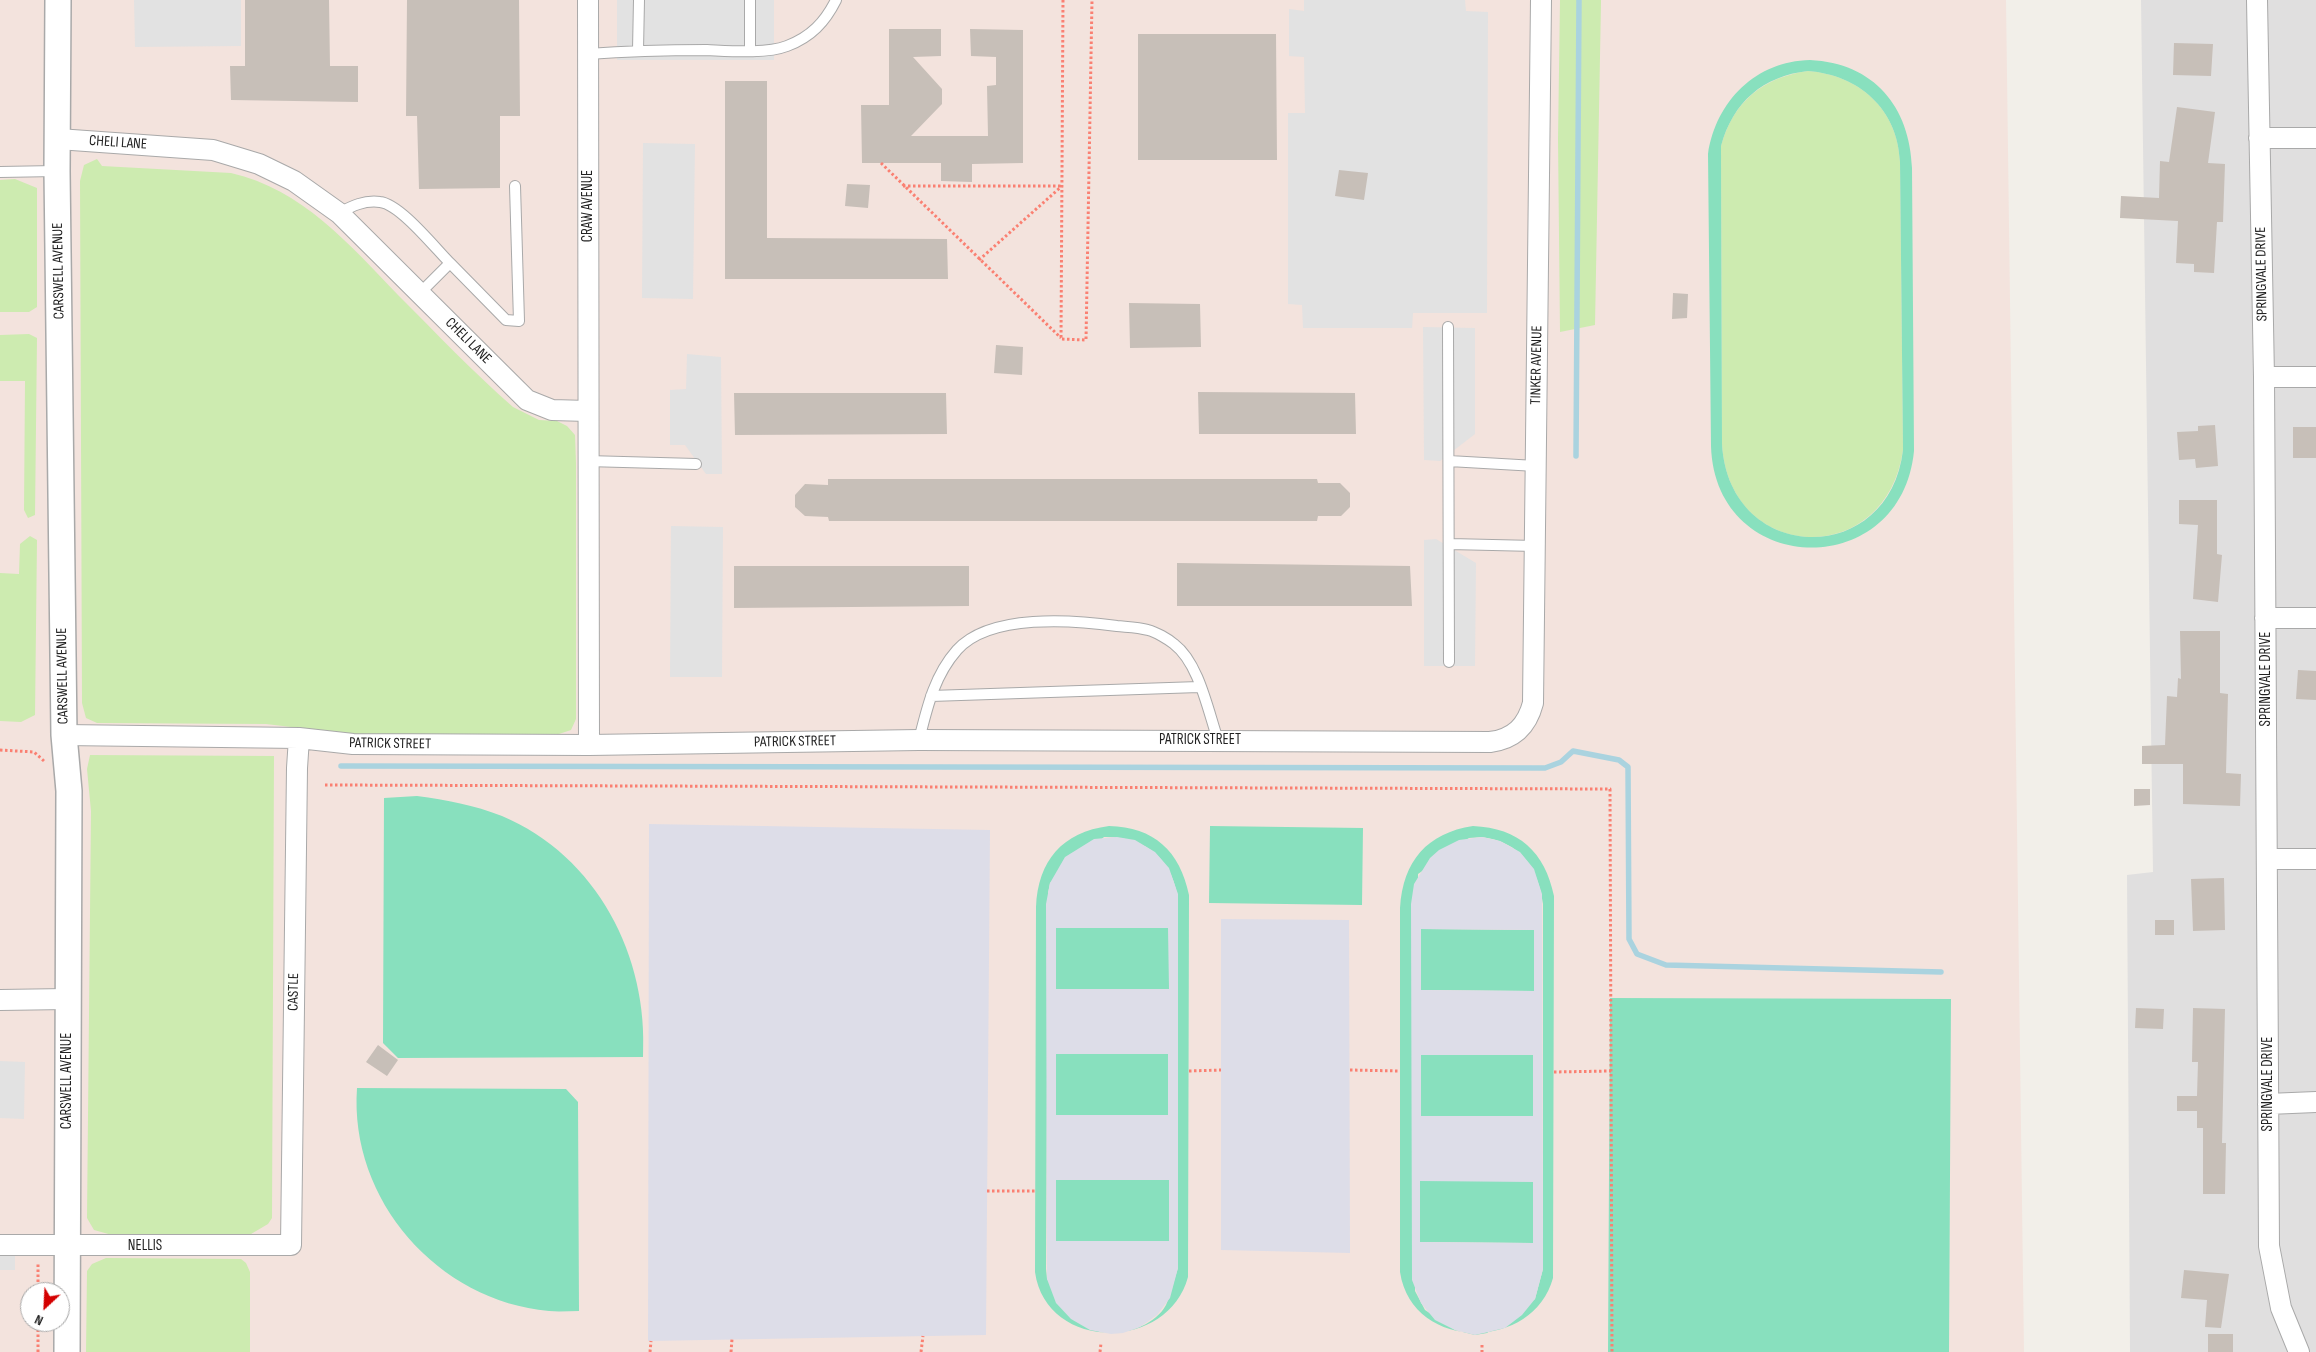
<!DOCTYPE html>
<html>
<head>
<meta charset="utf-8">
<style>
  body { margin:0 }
  #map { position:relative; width:2316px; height:1352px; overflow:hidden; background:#f2efe9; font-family:"Sofia Sans Condensed",sans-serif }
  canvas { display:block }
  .north { position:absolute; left:20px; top:1282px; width:50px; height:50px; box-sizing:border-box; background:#fff; border:1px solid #a7a7a7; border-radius:50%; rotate:205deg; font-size:14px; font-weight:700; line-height:20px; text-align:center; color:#222 }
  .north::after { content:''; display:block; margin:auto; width:18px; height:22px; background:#d40000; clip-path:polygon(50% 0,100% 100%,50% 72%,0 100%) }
</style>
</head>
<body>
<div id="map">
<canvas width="2316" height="1352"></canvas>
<div class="north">N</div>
</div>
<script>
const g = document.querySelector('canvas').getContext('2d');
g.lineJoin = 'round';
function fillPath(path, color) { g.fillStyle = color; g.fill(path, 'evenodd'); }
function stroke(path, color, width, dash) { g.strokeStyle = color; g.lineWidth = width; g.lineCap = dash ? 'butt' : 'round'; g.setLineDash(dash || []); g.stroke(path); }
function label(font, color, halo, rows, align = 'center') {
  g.font = font + ' "Sofia Sans Condensed",sans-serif'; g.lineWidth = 4; g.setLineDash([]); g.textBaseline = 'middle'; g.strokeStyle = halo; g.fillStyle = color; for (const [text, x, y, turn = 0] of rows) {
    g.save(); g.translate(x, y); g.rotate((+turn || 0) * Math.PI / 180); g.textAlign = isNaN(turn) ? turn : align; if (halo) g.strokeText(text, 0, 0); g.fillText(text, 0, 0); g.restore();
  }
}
const residential = new Path2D(`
  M2141,0H2316V1352H2130L2127,875L2153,872Z`);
const military = new Path2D(`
  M0,0H2006L2024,1352H0ZM30,1292H60V1322H30Z`);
const grass = new Path2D(`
  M1560,0H1601V3L1595,325L1560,332L1558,139Z
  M1808,71C1859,75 1898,109 1900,162L1903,450C1886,570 1729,564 1722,444L1721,146C1733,102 1763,77 1808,71Z
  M97,159L102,166L231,173C302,189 350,245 398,295C436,333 473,372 513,407L539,420L557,421L567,426L575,435L576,463V719L571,730L559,734H349L266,724L97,723L86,718L82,703L80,181L84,165Z
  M15,179L37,188V307L29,312H0V180Z
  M29,334L37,338L35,515L28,518L24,510L25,381H0V335Z
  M30,536L37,540L35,715L21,722L0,721V573L19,574L20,544Z
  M90,755L274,756L272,1218L268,1224L251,1234L112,1235L94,1230L87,1218L91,811L87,769Z
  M106,1258L241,1259L246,1263L250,1272V1352H86L87,1271L92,1264Z`);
const pitch = new Path2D(`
  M1810,60C1874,63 1910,107 1912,168L1914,451C1901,583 1715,578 1711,446L1708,154C1716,101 1756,61 1810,60ZM1808,71C1859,75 1898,109 1900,162L1903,450C1889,569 1729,565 1722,444L1721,146C1733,102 1763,76 1808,71Z
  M417,796C447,800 474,805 502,816C597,856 649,957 643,1057L398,1058L383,1043L384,798Z
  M1109,826C1154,827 1180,851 1189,895L1188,1277C1168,1352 1046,1352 1035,1272L1036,907C1038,861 1062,832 1109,826ZM1104,837C1146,836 1175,861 1178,903V1268C1174,1280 1171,1294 1166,1305C1154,1327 1123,1335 1100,1332L1047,1279L1046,1269L1048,893L1050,883Z
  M1210,826L1363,828L1362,905L1209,903Z
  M1473,826C1519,828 1545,852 1554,896L1553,1278C1533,1352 1412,1352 1400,1272V908C1403,861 1427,833 1473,826ZM1482,837C1520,842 1538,867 1543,904V1269L1535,1299L1487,1333L1475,1335L1455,1330L1425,1310L1415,1291L1418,874L1469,838Z
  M1056,928H1169V989H1056Z
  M1421,929L1534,930V991L1421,990Z
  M1610,998L1951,999L1949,1352H1608Z
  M1055,1054H1168V1115H1055Z
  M1421,1055H1533V1116H1421Z
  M357,1088L566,1089L578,1102L579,1311C569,1311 559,1312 549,1311C438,1301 349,1200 357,1088Z
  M1056,1180H1169V1241H1056Z
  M1420,1181H1533V1243L1420,1242Z`);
const parking = new Path2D(`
  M134,0H241V46L135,47Z
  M617,0H774V60H617Z
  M1304,0H1465L1466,11L1488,12L1487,313H1413L1412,328H1303L1302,305L1288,304V113H1305L1304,57L1289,56V9L1304,11Z
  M643,143L695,144L693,299L642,298Z
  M1423,327L1475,328V434L1440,461L1424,460Z
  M687,354L721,357L722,474H706L685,445H670V390L686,389Z
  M671,526L723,527L722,677H670Z
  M1436,539L1476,563L1475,666H1424V540Z
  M0,1061L25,1062L24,1119L0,1118Z
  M0,1254H15V1270H0Z`);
const plaza = new Path2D(`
  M649,824L990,830L986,1335L648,1341Z
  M1117,837L1135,840L1155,852L1169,868L1178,894V1268L1170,1298L1157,1315L1140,1327L1123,1333L1111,1334L1090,1330L1071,1319L1056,1303L1047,1279L1046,904L1050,883L1065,857L1094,839ZM1056,928H1168L1169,989H1056ZM1056,1054H1168V1115H1056ZM1056,1180H1169V1241H1056Z
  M1482,837L1500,841L1520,852L1534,869L1542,894L1543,1269L1535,1299L1522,1315L1505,1328L1475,1335L1455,1330L1435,1320L1421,1303L1412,1280L1411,904L1414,884L1430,858L1439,850L1459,840ZM1421,929L1534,930V991L1421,990ZM1421,1055H1533V1116H1421ZM1420,1181L1533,1182V1243L1420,1242Z
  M1221,919L1349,920L1350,1253L1221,1250Z`);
const stream = new Path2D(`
  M1576,456L1579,0
  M341,766L1545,768L1561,762L1573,751L1619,760L1628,767L1629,939L1637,954L1666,965L1941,972`);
const building = new Path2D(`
  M245,0H329L330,66H358V102L231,100L230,66H245Z
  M407,0H519L520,116H500V188L419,189L417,116H406Z
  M889,29H941V56L913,57L942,89V104L911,136H988L987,86L996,85V57L971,56L970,29L1023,30V163L972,164V182L941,181V163H862L861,105H889Z
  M1138,34H1276L1277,160H1138Z
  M2174,43L2213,44L2211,76L2173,75Z
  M725,81H767V238L947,239L948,279H725Z
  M2177,107L2215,112L2208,163L2225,164L2223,222H2217L2214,273L2194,272V264L2176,263L2178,221L2120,218L2121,196L2159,198L2160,161L2169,162Z
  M1339,170L1368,173L1364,200L1335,196Z
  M847,184L870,185L868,208L845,206Z
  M1673,293L1688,294L1687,318L1672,319Z
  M1129,303L1200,304L1201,347L1130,348Z
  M996,345L1023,347L1022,375L994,373Z
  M1198,392L1355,393L1356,434H1199Z
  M734,393H946L947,434L735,435Z
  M2215,425L2218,466L2196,468L2195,459L2179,460L2177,432L2198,431V426Z
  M2293,427H2316V458H2293Z
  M828,479H1317L1318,483H1340L1350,493V507L1341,516H1318L1317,521H829L828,517L805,516L795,507V495L805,484L828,485Z
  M2179,500H2217V554L2222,555L2218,602L2193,599L2198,525L2179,524Z
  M1177,563L1410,566L1412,606H1177Z
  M734,566H969V606L734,608Z
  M2180,631H2220V693L2228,694L2226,773L2241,774L2240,806L2183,804V764H2142V746L2165,745L2167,696L2177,697L2178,678L2181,679Z
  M2298,670L2316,671V700L2296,699Z
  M2134,789H2150V805L2134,806Z
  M2224,878L2225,930L2193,931L2191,879Z
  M2155,920H2174V935H2155Z
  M2136,1008L2164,1009L2163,1029L2135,1028Z
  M2193,1008L2225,1009L2222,1143H2226L2225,1194H2203V1128H2197V1111H2177V1096H2197L2198,1062H2192Z
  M378,1045L398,1060L387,1076L366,1062Z
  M2184,1270L2229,1274L2221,1328L2205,1327L2207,1300L2181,1298Z
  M2208,1334H2233V1352H2208Z`);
const path = new Path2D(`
  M1063,0L1061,339L1086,340L1092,0
  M881,163L1061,338
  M903,186H1062
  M979,260L1062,186
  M0,750L34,752L44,761
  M325,785L1610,789L1612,1352
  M1350,1070L1400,1071
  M1189,1071L1221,1070
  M1554,1072L1611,1071
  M987,1191H1035
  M38,1292V1264
  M1482,1345V1352
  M38,1352V1322
  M650,1352L651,1341
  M731,1352L732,1339
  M921,1352L923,1336
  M1100,1352L1101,1343`);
const service = new Path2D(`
  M750,0V51
  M638,50L639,0
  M588,54C628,51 667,50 707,50C730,51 766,54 787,46C811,37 825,22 836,0
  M0,172L56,171
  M339,213C352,206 364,200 380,202C400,204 435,248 450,263
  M420,293L450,263L506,320L519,321L515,186
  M1448,327L1449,662
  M587,461L696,464
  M1449,461L1536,466
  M1450,544L1535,546
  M931,696L1199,687
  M919,740C927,708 934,676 957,650C990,613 1074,620 1117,626C1127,627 1138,627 1148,630C1156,632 1168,639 1174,644C1199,663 1208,711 1218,740`);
const minor = new Path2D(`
  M588,0L589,745
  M2257,0L2264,377L2269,1246L2281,1308L2299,1352
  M2259,138H2316
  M58,139L213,150L259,164L294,181L339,213L527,400L552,410L588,411
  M2264,377H2316
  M2265,618H2316
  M64,735L299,738L353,744L589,745L919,740L1490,742C1514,739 1527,726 1533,703L1541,0
  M2267,859H2316
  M0,1000L67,999
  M2268,1104L2316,1102
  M0,1245H291L297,768L299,738`);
const tertiary = new Path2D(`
  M58,0L57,171L64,735L69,791L67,1352`);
const streetNames = [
  ["CHELI LANE",118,143,4],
  ["CRAW AVENUE",588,206,-90],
  ["CARSWELL AVENUE",59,271,-91],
  ["SPRINGVALE DRIVE",2262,274,-91],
  ["CHELI LANE",468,341,45],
  ["TINKER AVENUE",1537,365,-89],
  ["CARSWELL AVENUE",63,676,-91],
  ["SPRINGVALE DRIVE",2266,679,-90],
  ["PATRICK STREET",1200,740],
  ["PATRICK STREET",795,742,-1],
  ["PATRICK STREET",390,744,1],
  ["CASTLE",294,992,-89],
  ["CARSWELL AVENUE",67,1081,-90],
  ["SPRINGVALE DRIVE",2268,1084,-90],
  ["NELLIS",145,1246]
];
fillPath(residential, '#e0dfdf');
fillPath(military, '#f3e3dd');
fillPath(grass, '#cdebb0');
fillPath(pitch, '#88e0be');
fillPath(parking, '#e2e2e2');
fillPath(plaza, '#dddde8');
stroke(stream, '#aad3df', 5.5);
fillPath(building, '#c7bfb8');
stroke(service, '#a9a9a9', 12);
stroke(minor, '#a9a9a9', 22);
stroke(tertiary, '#a9a9a9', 28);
stroke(path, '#fa8072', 3, [2.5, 2.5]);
stroke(service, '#fff', 10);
stroke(minor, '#fff', 20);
stroke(tertiary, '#fff', 25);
label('15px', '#222', '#fff', streetNames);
</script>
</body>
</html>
